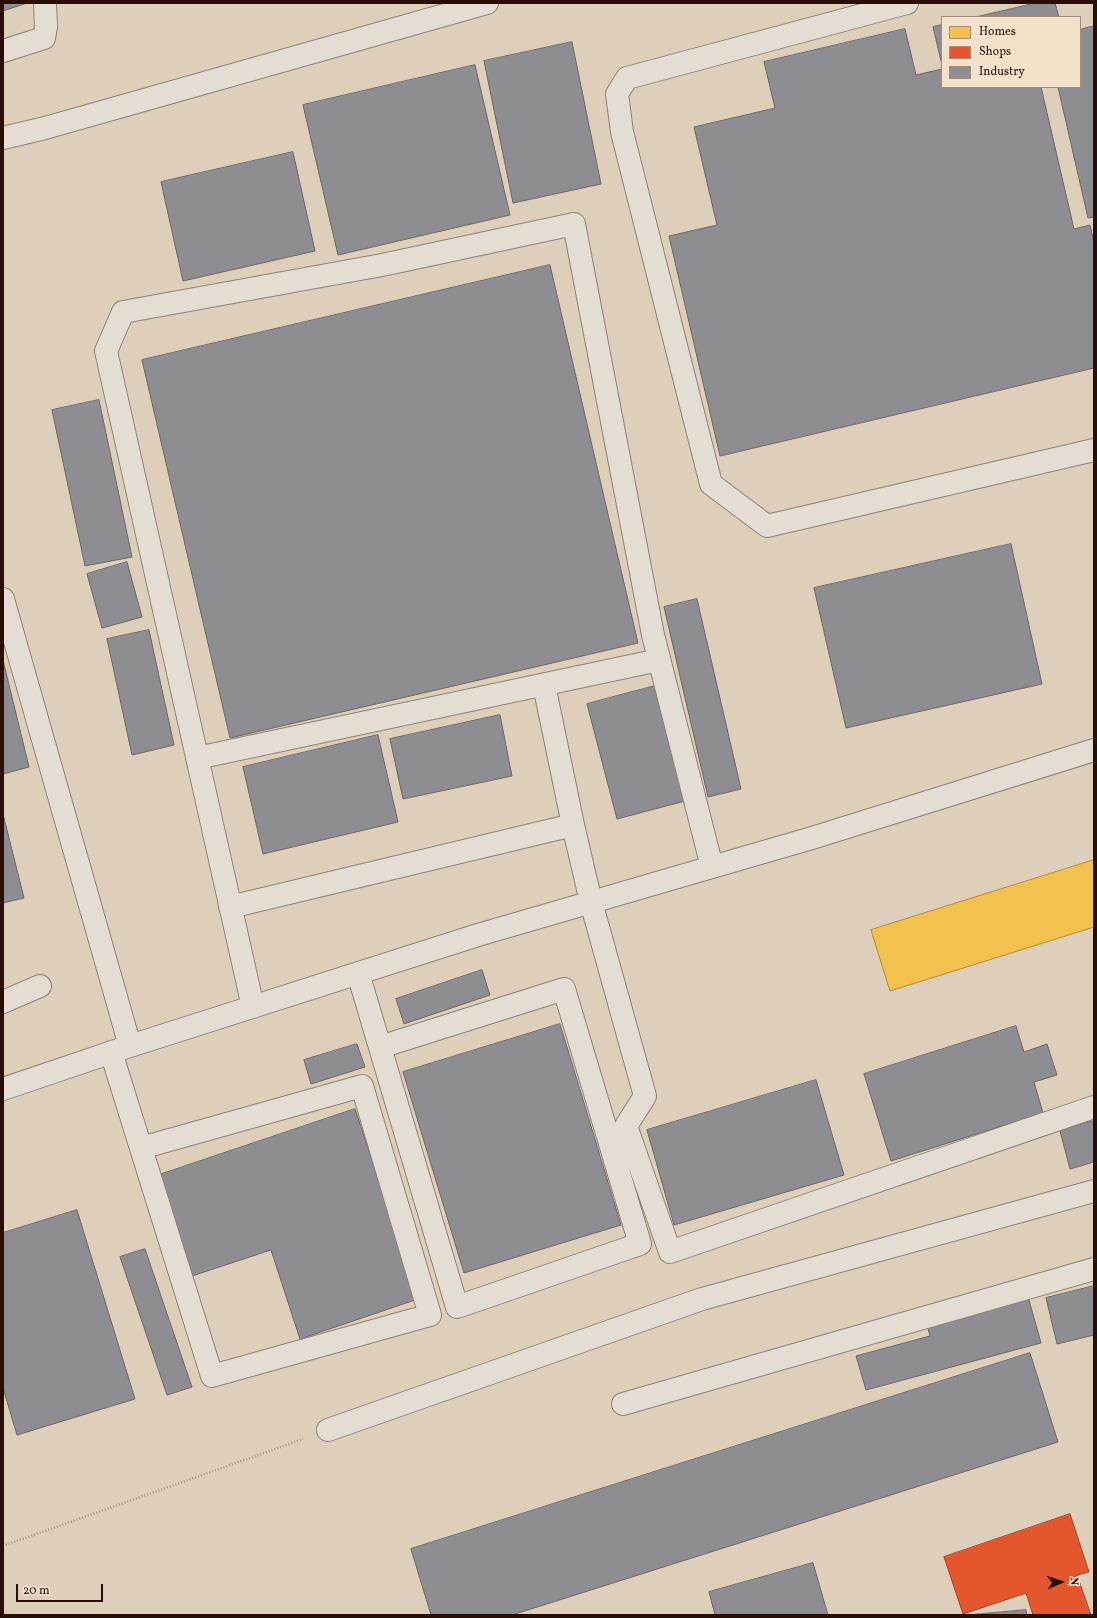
<!DOCTYPE html>
<html>
<head>
<meta charset="utf-8">
<style>
  body { margin:0 }
  #map { position:relative; width:1097px; height:1618px; overflow:hidden; background:#decfbb; font-family:Vollkorn,serif }
  canvas { display:block }
  .frame { position:absolute; inset:0; border:4px solid #280e06; pointer-events:none }
  .legend { position:absolute; left:941px; top:16px; width:140px; height:72px; box-sizing:border-box; background:#f3e2c9; border:1px solid #a28d7b; margin:0; padding:5px 7px; list-style:none; font-size:12px; color:#280e06 }
  .legend li { display:flex; align-items:center; gap:8px; height:20px }
  .legend b { width:20px; border:1px solid #a28d7b }
  .north { position:absolute; left:1041px; top:1562px; width:40px; height:40px; -webkit-text-stroke:3px #f3e2c9; paint-order:stroke; rotate:87deg; font-size:11px; font-weight:700; line-height:16px; text-align:center; color:#280e06 }
  .north::after { content:''; display:block; margin:auto; width:14px; height:18px; background:#280e06; clip-path:polygon(50% 0,100% 100%,50% 72%,0 100%) }
  .scale { position:absolute; left:16px; top:1584px; width:87px; height:18px; box-sizing:border-box; border:2px solid #280e06; border-top:0; padding-left:5px; font-size:12px; line-height:14px; white-space:nowrap; color:#280e06; -webkit-text-stroke:3px #f3e2c9; paint-order:stroke }
</style>
</head>
<body>
<div id="map">
<canvas width="1097" height="1618"></canvas>
<div class="frame"></div>
<ul class="legend">
<li><b style="height:11px;background:#f2c14e"></b>Homes</li>
<li><b style="height:11px;background:#e4572e"></b>Shops</li>
<li><b style="height:11px;background:#8d8d92"></b>Industry</li>
</ul>
<div class="north">N</div>
<div class="scale">20 m</div>
</div>
<script>
const g = document.querySelector('canvas').getContext('2d');
g.lineJoin = 'round';
function fillPath(path, color) { g.fillStyle = color; g.fill(path, 'evenodd'); }
function stroke(path, color, width, dash) { g.strokeStyle = color; g.lineWidth = width; g.lineCap = dash ? 'butt' : 'round'; g.setLineDash(dash || []); g.stroke(path); }
const homes = new Path2D(`
  M1094,860V927L890,991L871,930Z`);
const shops = new Path2D(`
  M1070,1514L1089,1572L1077,1575L1091,1615H1033L1026,1593L963,1614L944,1557Z`);
const industry = new Path2D(`
  M3,3H27L3,11Z
  M1036,3H1055L1059,17H976Z
  M942,25V65L933,27Z
  M1094,26V217L1088,218L1058,87H1080V30Z
  M905,29L916,75L942,69V87H1041L1074,229L1090,225L1094,242V368L720,456L669,236L717,225L694,127L775,108L764,62Z
  M572,42L601,184L513,203L484,61Z
  M475,65L510,215L338,255L303,105Z
  M293,152L315,251L183,281L161,182Z
  M550,265L638,643L230,738L142,360Z
  M99,400L132,557L85,566L52,410Z
  M1011,544L1042,684L846,728L814,588Z
  M127,562L142,617L102,628L87,574Z
  M697,599L741,789L708,797L664,607Z
  M149,630L174,745L132,755L107,639Z
  M3,660L29,767L3,774Z
  M655,686L685,801L617,819L587,704Z
  M500,715L512,776L403,799L390,739Z
  M378,735L398,822L263,854L243,767Z
  M3,814L24,898L3,903Z
  M482,970L490,995L404,1024L396,999Z
  M560,1024L621,1225L464,1273L403,1072Z
  M1016,1026L1024,1052L1047,1044L1057,1075L1034,1082L1043,1113L891,1161L864,1074Z
  M357,1044L365,1067L311,1084L304,1060Z
  M816,1080L844,1175L674,1225L647,1130Z
  M355,1109L418,1299L300,1339L271,1250L192,1276L159,1175Z
  M1094,1121V1162L1070,1169L1060,1131Z
  M77,1210L135,1399L17,1435L3,1388V1233Z
  M145,1249L192,1387L167,1395L120,1257Z
  M1094,1286V1335L1057,1344L1046,1298Z
  M1027,1293L1041,1343L866,1390L856,1356L930,1336L926,1321Z
  M1030,1353L1058,1442L512,1615H431L411,1549Z
  M813,1563L828,1615H715L709,1592Z
  M1026,1610L1027,1615H968Z`);
const path = new Path2D(`
  M3,1546L303,1439`);
const minor = new Path2D(`
  M907,3L627,78L617,94L622,132L711,484L767,526L1094,450
  M3,51L44,38L46,27L45,3
  M3,138L45,128L487,3
  M3,599L130,1046
  M197,758L659,660
  M573,825L591,902L645,1096L626,1126L670,1252L1094,1107
  M230,907L573,825L544,685
  M358,973L457,1307L640,1244L564,989L380,1047
  M3,1002L40,986
  M253,1007L106,351L123,312L382,265L574,224L653,635L712,867
  M111,1052L212,1376L430,1315L362,1086L141,1148
  M3,1089L130,1046L478,935L812,838L1094,750
  M623,1404L1094,1269
  M328,1430L702,1299L1094,1191`);
fillPath(homes, '#f2c14e');
stroke(homes, '#b58b38', 1);
fillPath(shops, '#e4572e');
stroke(shops, '#ac4122', 1);
fillPath(industry, '#8d8d92');
stroke(industry, '#6f6768', 1);
stroke(minor, '#8e8276', 24);
stroke(path, '#a09890', 2.5, [1, 2]);
stroke(minor, '#e4ddd3', 22);
</script>
</body>
</html>
